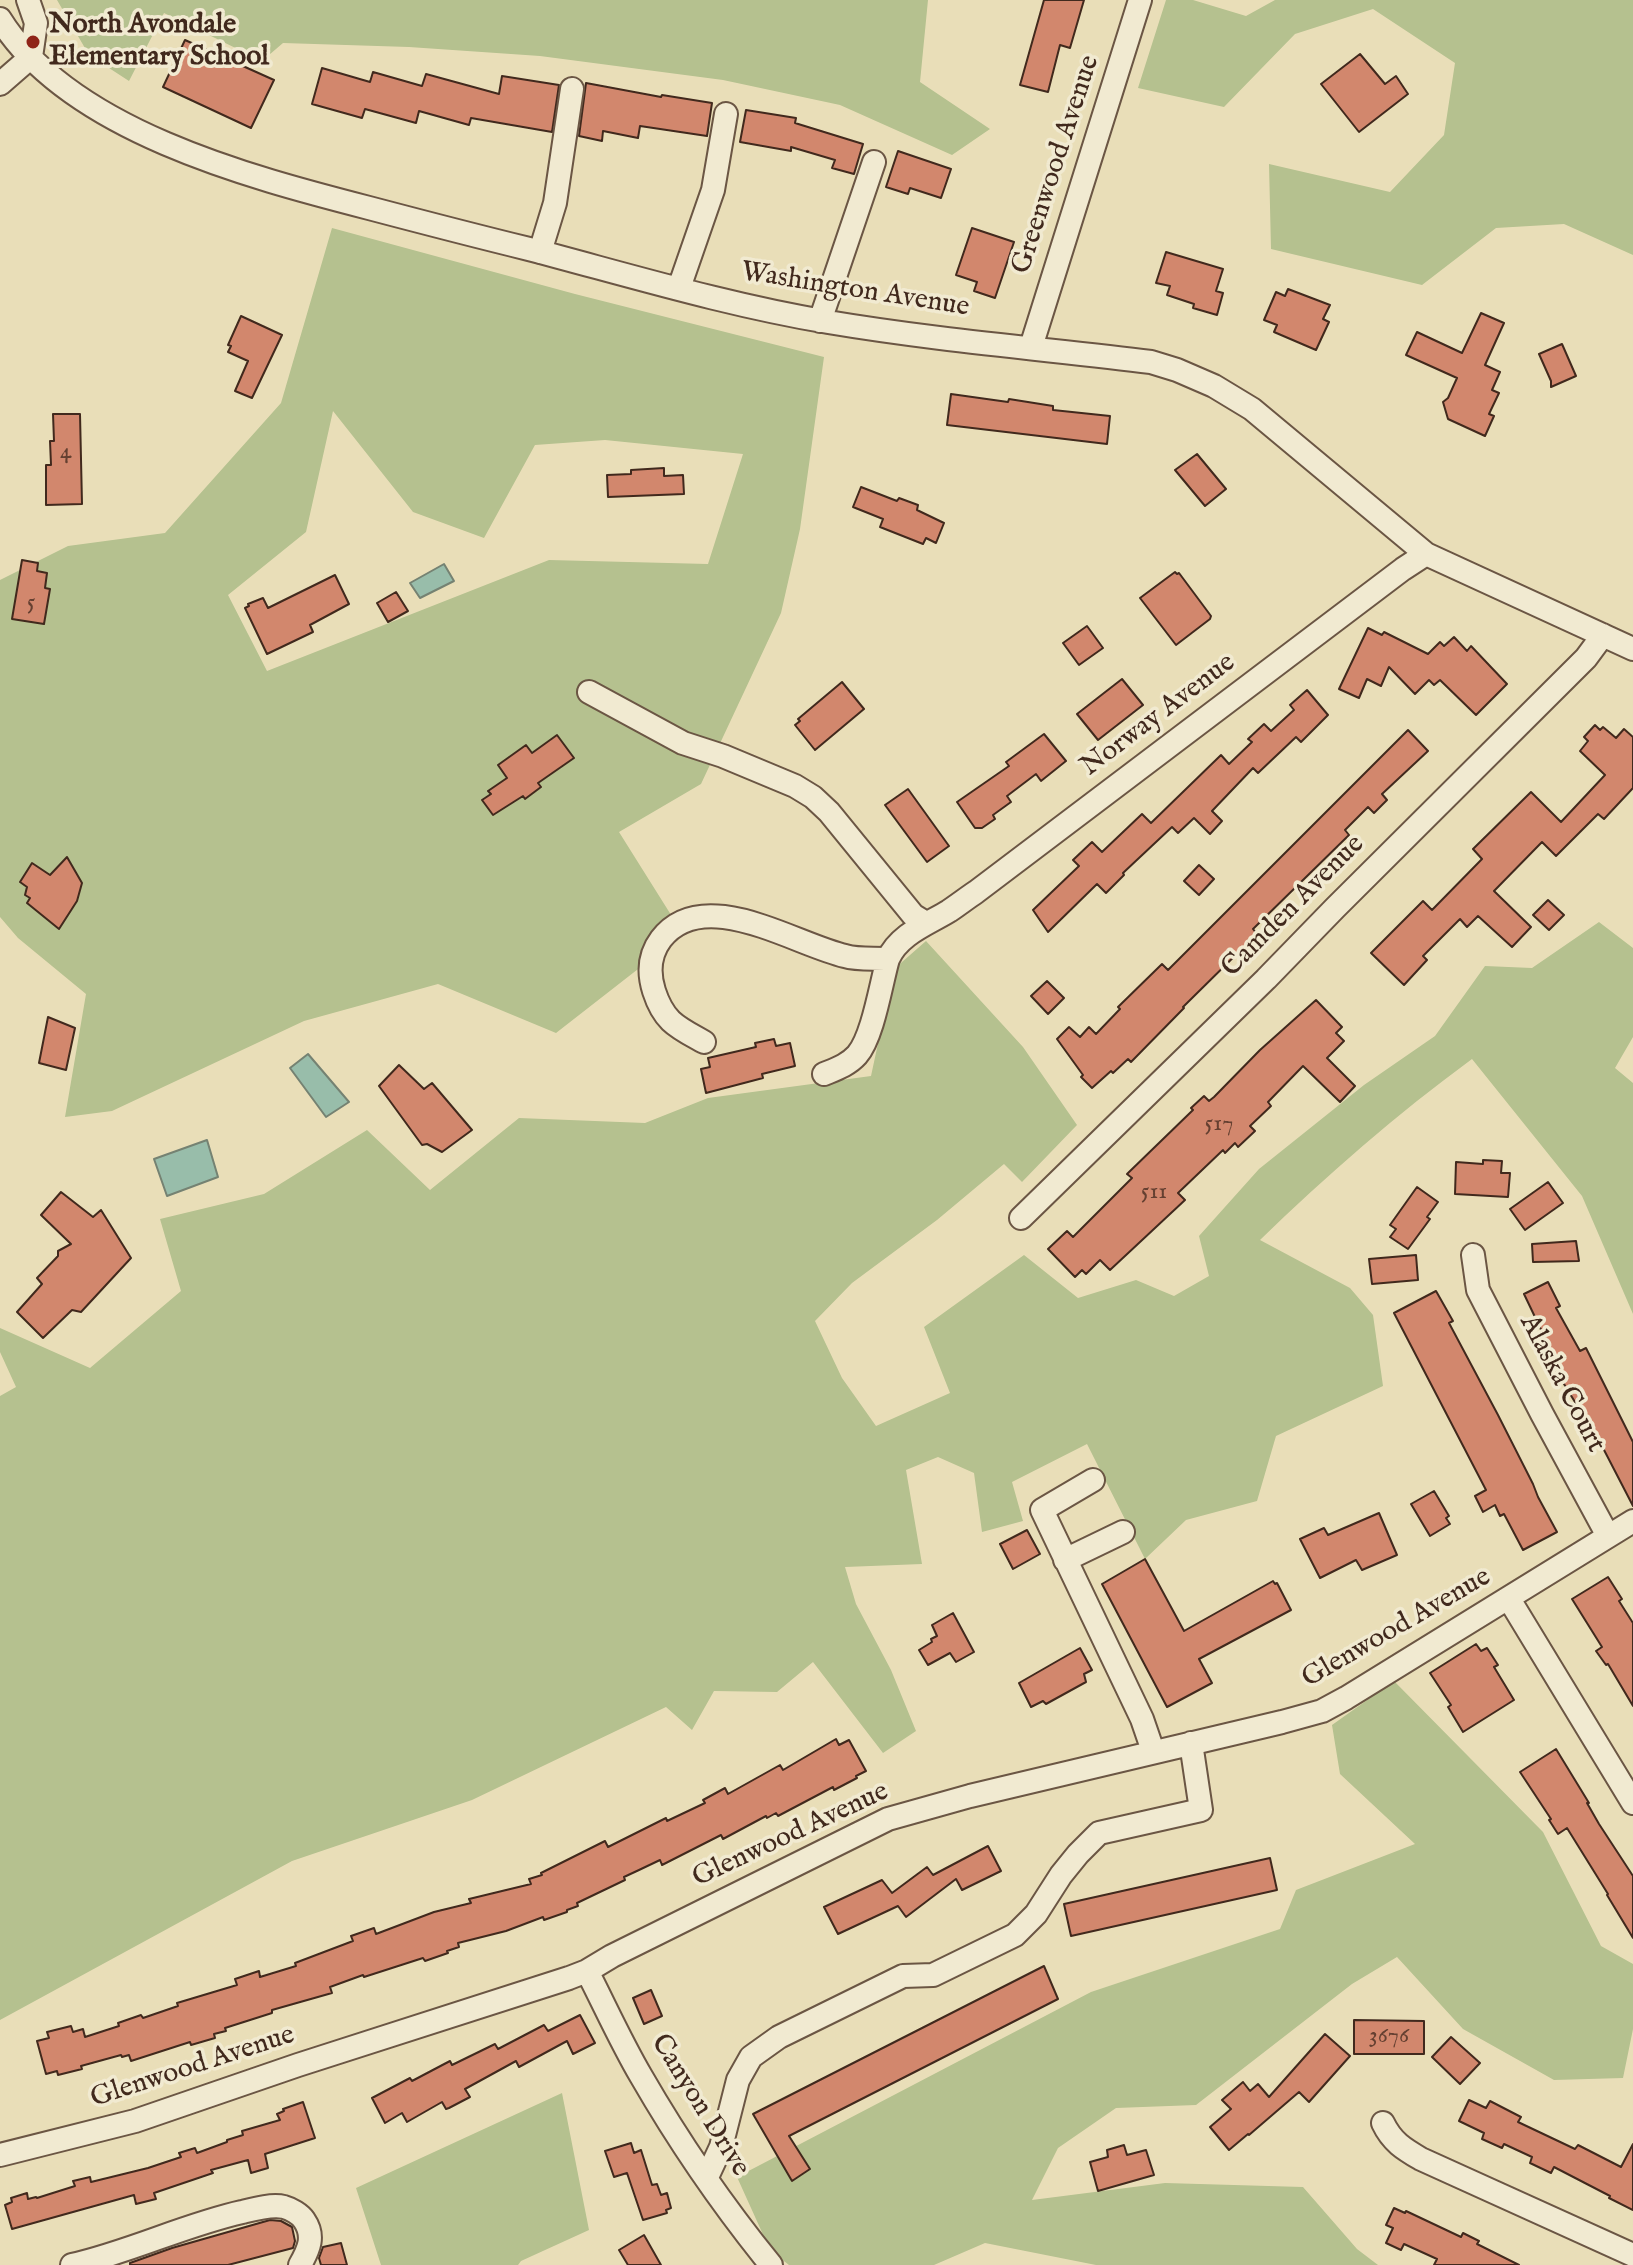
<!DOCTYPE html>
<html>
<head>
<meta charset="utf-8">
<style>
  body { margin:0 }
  canvas { display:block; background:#e9deb8 }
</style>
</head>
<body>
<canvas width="1633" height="2265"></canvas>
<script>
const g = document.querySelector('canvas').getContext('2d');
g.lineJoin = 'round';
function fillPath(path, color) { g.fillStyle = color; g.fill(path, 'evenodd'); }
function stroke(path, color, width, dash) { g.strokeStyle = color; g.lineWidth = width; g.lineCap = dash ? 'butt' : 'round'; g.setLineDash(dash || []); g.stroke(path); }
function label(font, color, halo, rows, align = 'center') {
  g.font = font + ' "IM FELL English",serif'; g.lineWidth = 7; g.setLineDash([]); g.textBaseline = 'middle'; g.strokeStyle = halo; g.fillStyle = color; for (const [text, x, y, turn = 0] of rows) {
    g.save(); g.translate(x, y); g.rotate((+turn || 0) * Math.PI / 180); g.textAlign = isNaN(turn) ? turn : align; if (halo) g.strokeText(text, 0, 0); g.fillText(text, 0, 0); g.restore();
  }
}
const green = new Path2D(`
  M57,0H928L920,82L990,129L952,155L840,105L723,80L540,56L409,47L283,43L262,61L164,13L129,81L89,55Z
  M1166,0H1193L1246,16L1275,0H1633V255L1564,224L1496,228L1422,285L1271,249L1269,164L1390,192L1444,135L1455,63L1373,9L1295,34L1224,107L1138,88Z
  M332,228L575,294L824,357L800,529L781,613L701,784L619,832L683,934L556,1033L438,984L304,1021L112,1111L65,1117L86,994L18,938L0,917V580L68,546L165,533L281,403ZM333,411L413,512L484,538L535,445L605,440L743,454L708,564L549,560L267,671L228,595L306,532Z
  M1599,922L1633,948V1037L1615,1068L1633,1083V1314L1582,1196L1472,1059C1397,1114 1327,1175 1260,1240L1350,1288L1373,1315L1383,1386L1276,1436L1257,1501L1186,1520L1145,1559L1087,1444L1012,1482L1023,1521L982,1532L974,1473L938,1457L906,1470L922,1564L845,1567L856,1604L891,1670L916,1731L883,1753L813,1662L777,1692L714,1691L692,1730L666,1707L472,1800L292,1861L0,2020V1396L16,1387L0,1352V1328L90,1368L181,1291L160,1219L264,1194L367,1130L430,1190L519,1118L645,1123L708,1098L871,1076L894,969L926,941L1023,1047L1077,1125L1022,1182L1004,1164L937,1220L852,1283L815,1321L842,1378L876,1426L950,1393L924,1327L1024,1255L1078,1298L1136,1280L1174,1296L1209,1276L1199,1236L1259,1169L1364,1085L1435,1036L1485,966L1532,968Z
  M1394,1681L1543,1832L1601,1946L1633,1964V2029L1623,2078L1554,2080L1463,2029L1397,1957L1352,1984L1196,2105L1116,2108L1058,2148L1032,2200L1165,2183L1303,2187L1357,2249L1378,2265H1096L985,2243L934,2265H789L770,2250L737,2177L1091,1992L1280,1929L1296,1890L1415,1844L1340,1774L1332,1725Z
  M562,2093L589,2230L521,2261L518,2265H381L356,2188Z`);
const water = new Path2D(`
  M444,564L454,581L420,598L410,583Z
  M308,1054L349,1102L326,1117L290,1068Z
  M207,1140L218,1177L167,1196L154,1159Z`);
const building = new Path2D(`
  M1044,0H1084L1070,48L1060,45L1048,92L1020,85Z
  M185,40L274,80L251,128L163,87Z
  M1360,54L1385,84L1396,76L1408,94L1359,132L1321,84Z
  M322,68L370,82L373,72L422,86L426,74L499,94L502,76L559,85L552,132L471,118L469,125L419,111L416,123L365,109L362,118L312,104Z
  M586,83L661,97L662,95L712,103L707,136L640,126L638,138L603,131L602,141L579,136Z
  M746,110L796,118L795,123L863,144L854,174L832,168L835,160L791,147V151L740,142Z
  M898,151L951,169L941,198L910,188L908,194L886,187Z
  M972,228L1014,242L995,298L974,291L977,282L956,275Z
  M1166,252L1223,269L1216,291L1223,293L1217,315L1193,308L1194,304L1167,295L1170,286L1156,283Z
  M1288,289L1330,305L1323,319L1329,322L1316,350L1274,332L1277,325L1264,320L1276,292L1285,296Z
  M1481,313L1504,323L1485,365L1500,372L1492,390L1499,393L1489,414L1494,416L1485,436L1448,419L1443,402L1448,398L1457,378L1406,355L1417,332L1462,353Z
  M241,316L282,335L252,398L235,391L248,361L228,352L231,346L228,345Z
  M1562,344L1576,376L1551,387V381L1539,354Z
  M951,394L1008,402L1009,399L1053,406V410L1110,416L1107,444L947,425Z
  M53,414H80L82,504L46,505V465H51L50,441H54Z
  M1197,454L1226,489L1205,506L1175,470Z
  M664,468V476L683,475L684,494L608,497L607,475L631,474V470Z
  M861,487L897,501L899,498L918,505L917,510L944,523L936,543L926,538L923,544L880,527L883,519L853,507Z
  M22,560L38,563L37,571L47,573L45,588L50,589L44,624L12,619Z
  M1175,572L1177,574L1179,573L1211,616L1210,619L1176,645L1140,598Z
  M335,575L349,604L310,625L313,632L267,654L245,608L249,606L248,604L263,598L268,608Z
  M396,592L408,611L388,622L377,603Z
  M1087,626L1103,648L1079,665L1063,643Z
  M1368,628L1382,635L1384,632L1428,654L1440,642L1444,646L1454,637L1467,651L1471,646L1507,684L1476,715L1440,680L1434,685L1429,680L1415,694L1389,667L1381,686L1367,679L1359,698L1339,689Z
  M1122,679L1143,705L1098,740L1077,714Z
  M842,682L864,709L815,750L795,725L800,721L798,719Z
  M1307,690L1328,715L1301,742L1296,737L1258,773L1253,768L1212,811L1222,821L1210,834L1194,818L1178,833L1172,827L1123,873L1124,875L1106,893L1097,884L1048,932L1033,910L1079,866L1073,860L1092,842L1102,852L1142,814L1151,823L1221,755L1229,764L1252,742L1248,739L1264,724L1271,731L1294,710L1290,705Z
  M1595,725L1600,730L1603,727L1616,738L1624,729L1633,737V788L1604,819L1598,814L1556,856L1542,842L1494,891L1531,927L1512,947L1478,916L1467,927L1460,919L1423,956L1427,960L1404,985L1371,953L1423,901L1432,910L1482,859L1473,849L1531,792L1561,822L1605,775L1580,751L1588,741L1584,737Z
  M1408,730L1428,751L1382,794L1387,800L1374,813L1368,807L1345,830L1349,835L1253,929L1257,934L1183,1007L1184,1008L1131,1062L1128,1059L1113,1073L1111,1071L1092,1088L1081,1077L1083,1075L1057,1039L1069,1027L1080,1037L1089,1027L1096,1034L1120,1009L1118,1007L1162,964L1168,970Z
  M1044,734L1066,761L1041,781L1036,774L1007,796L1011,802L993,815L995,819L982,828H975L957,802L1009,766L1006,762Z
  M557,735L574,758L538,783L541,787L525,799L523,796L493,815L482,800L491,794L488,791L507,778L498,765L526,745L532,753Z
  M908,789L949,846L927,862L885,805Z
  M67,857L82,883L77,901L59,929L27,903L30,898L25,895L27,887L20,882L32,863L50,875Z
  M1199,865L1214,879L1199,895L1184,881Z
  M1548,900L1564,915L1549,930L1533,915Z
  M1047,981L1064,998L1048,1014L1031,996Z
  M1316,1000L1342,1027L1336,1033L1344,1041L1327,1058L1355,1086L1340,1102L1303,1066L1268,1102L1271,1106L1250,1126L1255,1131L1238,1147L1235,1143L1225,1153L1223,1150L1178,1193L1185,1200L1110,1270L1100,1260L1086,1274L1082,1270L1075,1277L1048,1249L1067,1231L1073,1237L1132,1178L1127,1174L1193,1110L1191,1108L1204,1096L1209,1101L1214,1097L1260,1050Z
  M48,1017L75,1028L66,1070L39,1063Z
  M774,1039L776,1046L790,1043L795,1066L762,1074L763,1078L706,1093L701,1069L710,1067L708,1058L756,1047L755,1043Z
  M399,1065L424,1089L432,1083L472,1130L442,1152L427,1144L422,1145L379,1086Z
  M1483,1160L1502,1161L1501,1173H1510L1508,1197L1455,1194L1456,1162L1483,1164Z
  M1548,1182L1563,1203L1525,1230L1510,1209Z
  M1417,1187L1438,1202L1427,1217L1430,1219L1408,1249L1390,1237L1396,1229L1390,1225Z
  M61,1192L93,1217L101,1210L131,1258L81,1312L72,1310L43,1338L17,1312L42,1284L37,1278L58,1256V1251L71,1244L41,1215Z
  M1576,1241L1579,1261L1533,1262L1532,1244Z
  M1416,1255L1418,1280L1372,1284L1369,1259Z
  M1548,1282L1560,1306L1556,1308L1580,1351L1586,1348L1633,1442V1506L1603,1448L1553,1366L1540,1341L1545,1338L1524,1294Z
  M1436,1291L1453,1321L1449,1323L1498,1415L1533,1484L1538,1497L1557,1532L1523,1550L1504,1514L1500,1516L1495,1505L1483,1512L1475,1496L1486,1490L1394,1313Z
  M1434,1491L1449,1516L1446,1518L1450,1524L1430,1536L1411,1504Z
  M1379,1513L1397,1555L1362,1570L1356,1560L1320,1578L1300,1539L1324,1528L1328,1535Z
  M1027,1530L1040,1554L1013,1569L1000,1544Z
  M1145,1559L1184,1631L1273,1581L1275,1584L1277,1583L1291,1610L1199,1659L1212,1683L1167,1707L1102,1584Z
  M1608,1577L1622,1599L1619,1601L1633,1623V1706L1608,1664L1606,1665L1596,1651L1602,1647L1572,1599Z
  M953,1613L974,1652L956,1662L950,1653L928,1665L919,1650L932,1642L931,1639L937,1636L932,1625Z
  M1476,1644L1481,1651L1487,1648L1498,1665L1494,1667L1514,1700L1463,1732L1448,1707L1451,1705L1430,1673Z
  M1080,1648L1092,1670L1084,1674L1086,1682L1046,1704L1043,1701L1031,1707L1019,1683Z
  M836,1739L839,1745L849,1740L866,1771L856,1776L857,1778L834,1790L833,1787L778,1816L776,1813L767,1818L766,1816L723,1839L721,1835L662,1865L660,1860L639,1870L624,1877L625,1880L577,1903L578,1906L567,1910V1912L544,1920L543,1917L506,1931L458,1943L459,1947L447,1951L448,1953L425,1961L423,1958L364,1977L363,1975L330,1987L332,1993L272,2010V2013L225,2028L226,2031L214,2034L215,2038L191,2045L190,2042L131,2061L129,2055L122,2057L121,2055L81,2066L82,2069L58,2075L57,2071L46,2074L37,2041L49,2038L47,2032L71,2026L73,2032L83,2029L85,2037L119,2026L118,2023L141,2015L143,2018L178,2006L177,2003L237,1985L235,1979L259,1971L260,1977L296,1966L295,1963L353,1941L351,1936L374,1928L376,1934L434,1912L471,1903L469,1899L531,1884L529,1879L542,1875L541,1873L605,1841L608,1847L666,1818L667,1821L705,1803L703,1800L725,1788L728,1794L780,1765L783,1770Z
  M1556,1749L1589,1803H1587L1599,1824L1633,1876V1938L1607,1895L1608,1894L1567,1828L1558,1834L1549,1820L1551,1819L1520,1772Z
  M988,1846L1001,1871L962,1890L956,1879L906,1917L898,1906L838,1934L824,1907L882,1880L892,1893L927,1867L933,1875Z
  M1270,1858L1277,1890L1071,1936L1064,1904Z
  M1044,1966L1058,1999L789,2136L810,2169L792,2181L753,2114Z
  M651,1990L662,2016L644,2024L633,1998Z
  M580,2015L595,2043L573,2054L567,2041L519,2067L516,2061L465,2089L470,2097L449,2108L446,2109L442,2102L407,2122L402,2113L385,2123L372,2098L410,2078L412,2081L450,2061L452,2065L495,2044L498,2049L544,2025L548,2031Z
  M1354,2020L1424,2021V2054H1354Z
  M1325,2034L1350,2056L1309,2102L1299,2092L1249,2135L1248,2134L1229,2150L1210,2127L1231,2109L1222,2100L1243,2082L1250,2091L1258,2084L1269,2097Z
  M1451,2037L1480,2063L1460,2084L1432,2057Z
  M1469,2100L1486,2108L1490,2101L1521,2117L1518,2122L1575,2149L1578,2145L1621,2167L1633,2144V2210L1609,2198L1610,2196L1554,2167L1551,2173L1530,2163L1532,2157L1504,2144L1502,2148L1482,2139L1484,2133L1459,2121Z
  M303,2102L315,2138L265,2154L268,2168L251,2173L248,2160L211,2170L213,2173L154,2193L156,2199L136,2204L134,2195L12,2229L5,2205L12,2202L11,2198L27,2193L28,2199L36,2197L37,2198L75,2186L73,2181L90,2177L91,2182L148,2168L181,2157L179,2153L195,2148L197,2153L227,2142V2140L243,2135L242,2131L280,2120L277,2114L284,2111L283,2109Z
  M631,2143L634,2153L641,2150L652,2185L657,2184L661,2195L667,2193L671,2208L666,2210L667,2213L643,2220L627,2173L614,2177L605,2151Z
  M1124,2145L1127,2155L1146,2150L1154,2175L1098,2191L1090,2162L1108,2157L1107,2150Z
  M1394,2208L1405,2213L1406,2211L1461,2237L1463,2233L1479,2241L1477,2244L1519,2265H1434L1437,2259L1404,2244L1401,2250L1386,2243L1393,2228L1386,2225Z
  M270,2220L281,2221L292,2227L295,2241L293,2248L228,2265H130V2263L172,2248Z
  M644,2235L661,2265H628L619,2250Z
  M341,2243L347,2265H321L319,2258L323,2247Z`);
const minor = new Path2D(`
  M28,0L36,23L31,57
  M0,19C69,130 249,177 369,208C422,222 476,236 529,249C628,275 727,305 828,322C935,340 1044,349 1151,362L1177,370L1214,386L1252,409L1426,554L1633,649
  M0,84L31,57
  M540,252L555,203L572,89
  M679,288L713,190L726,114
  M820,321L874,162
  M1031,347L1140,0
  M589,692L683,743L723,756L795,786L813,797L829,812L913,915L926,923
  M704,1042C677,1027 664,1022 654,991C648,972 649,955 661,939C703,884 794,944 845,956C858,960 874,958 888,959
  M824,1074C836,1069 848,1065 857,1055C873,1037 881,983 888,959C899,934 928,924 949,911C958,905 967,898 976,892L1403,569L1426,554
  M1021,1218L1266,979L1335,908L1586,658L1603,635
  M1473,1255L1478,1290L1542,1414L1608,1536
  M1093,1480L1042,1510L1142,1719L1153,1751
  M1065,1560L1123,1532
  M1509,1599L1633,1803
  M587,1971C605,2006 621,2042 641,2076C679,2142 723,2206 771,2265
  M1383,2123C1392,2142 1404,2149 1421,2159L1633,2255
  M0,2155L135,2121L298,2065L569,1978L587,1971L612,1956L888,1819L970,1796L1282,1722L1322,1711L1346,1698L1633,1521
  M707,2177L721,2147L738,2080L751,2057L779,2037L903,1976L933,1975L1015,1935L1036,1914L1061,1875L1078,1854L1099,1833L1201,1810L1191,1743
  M72,2265C130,2252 184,2225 242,2212C254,2209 272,2204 284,2207C291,2209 300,2214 304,2220C315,2236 309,2249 300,2265`);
const markers = [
  [33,42,8,"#8f2418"]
];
const numberNames = [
  ["4",66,453],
  ["5",31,604],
  ["517",1219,1125],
  ["511",1154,1193],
  ["3676",1389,2037]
];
const poiNames = [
  ["North Avondale",49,26],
  ["Elementary School",49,58]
];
const streetNames = [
  ["Greenwood Avenue",1057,165,-72],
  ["Washington Avenue",855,291,9],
  ["Norway Avenue",1159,716,-37],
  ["Camden Avenue",1294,907,-45],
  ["Alaska Court",1561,1384,62],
  ["Glenwood Avenue",1397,1629,-30],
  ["Glenwood Avenue",791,1836,-25],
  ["Glenwood Avenue",193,2068,-18],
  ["Canyon Drive",699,2106,58]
];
fillPath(green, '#b5c18f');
fillPath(water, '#98bdaa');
stroke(water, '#758272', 2);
fillPath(building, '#d2876d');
stroke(building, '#41291d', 2);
stroke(minor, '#6b5644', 26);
stroke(minor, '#f1ead1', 22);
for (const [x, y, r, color] of markers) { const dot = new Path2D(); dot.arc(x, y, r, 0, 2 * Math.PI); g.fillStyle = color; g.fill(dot); stroke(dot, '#f1ead1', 3); }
label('24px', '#654031', null, numberNames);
label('bold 28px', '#41291d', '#f1ead1', poiNames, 'left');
label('28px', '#41291d', '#f1ead1', streetNames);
</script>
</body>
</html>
